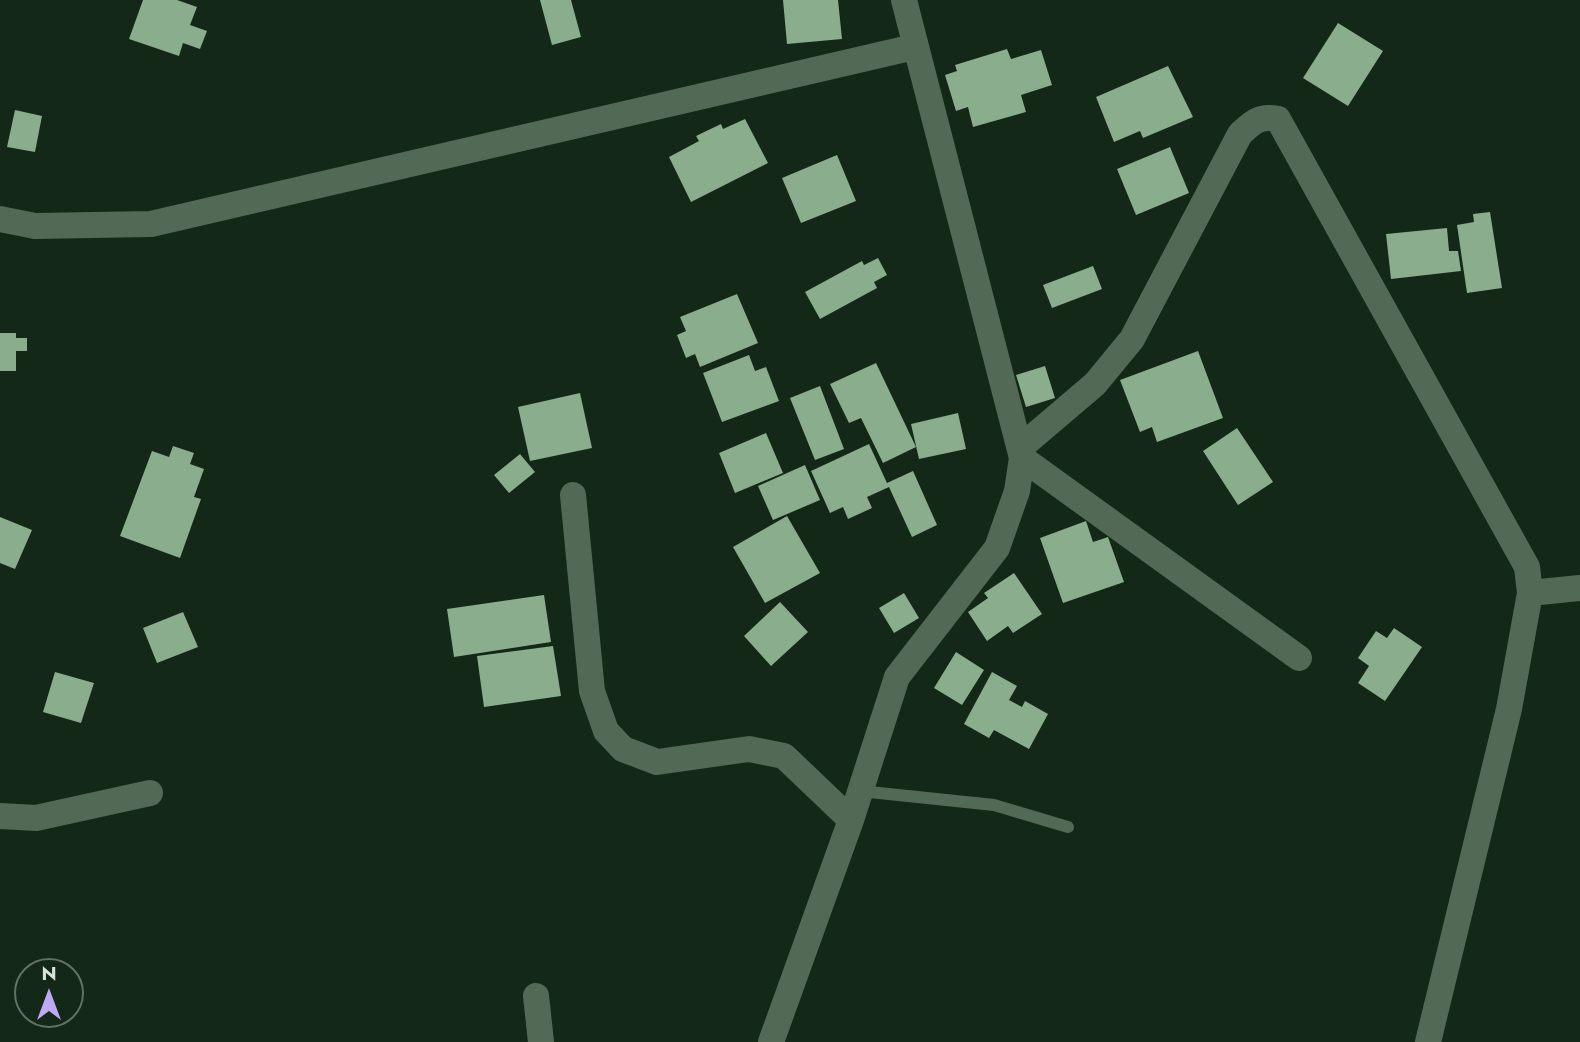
<!DOCTYPE html>
<html>
<head>
<meta charset="utf-8">
<style>
  body { margin:0 }
  #map { position:relative; width:1580px; height:1042px; overflow:hidden; background:#132816; font-family:Jost,sans-serif }
  canvas { display:block }
  .north { position:absolute; left:14px; top:958px; width:70px; height:70px; box-sizing:border-box; background:#132816; border:2px solid #617263; border-radius:50%; rotate:0deg; font-size:19px; font-weight:700; line-height:28px; text-align:center; color:#d5e2d6 }
  .north::after { content:''; display:block; margin:auto; width:24px; height:32px; background:#bfa9f4; clip-path:polygon(50% 0,100% 100%,50% 72%,0 100%) }
</style>
</head>
<body>
<div id="map">
<canvas width="1580" height="1042"></canvas>
<div class="north">N</div>
</div>
<script>
const g = document.querySelector('canvas').getContext('2d');
g.lineJoin = 'round';
function fillPath(path, color) { g.fillStyle = color; g.fill(path, 'evenodd'); }
function stroke(path, color, width, dash) { g.strokeStyle = color; g.lineWidth = width; g.lineCap = dash ? 'butt' : 'round'; g.setLineDash(dash || []); g.stroke(path); }
const building = new Path2D(`
  M143,0H177L197,7L190,25L207,31L200,49L183,43L179,56L129,39Z
  M540,0H571L581,37L552,45Z
  M783,0H838L842,39L787,44Z
  M1338,23L1383,51L1348,106L1303,78Z
  M1007,49L1011,59L1041,50L1052,85L1021,95L1026,112L973,127L968,107L956,111L945,75L957,71L955,65Z
  M1168,66L1193,117L1143,138L1140,131L1114,142L1096,97Z
  M15,110L42,116L35,152L7,147Z
  M745,119L768,163L691,202L669,157L699,141L696,136L721,124L723,129Z
  M1170,147L1189,193L1136,215L1117,169Z
  M837,155L856,201L801,223L782,178Z
  M1490,212L1502,288L1467,293L1457,225L1474,222L1473,214Z
  M1447,228L1449,251H1458L1461,271L1391,279L1386,234Z
  M878,258L887,275L874,282L877,288L820,319L805,292L862,261L864,265Z
  M1093,266L1102,289L1052,308L1043,285Z
  M737,294L758,343L700,367L695,354L686,358L677,335L686,331L680,317Z
  M0,333H16V338H27V351H16V371H0Z
  M1198,351L1223,418L1157,442L1152,427L1140,432L1120,380Z
  M749,355L755,371L766,367L779,401L722,422L703,373Z
  M876,363L916,447L883,463L861,418L849,423L830,384Z
  M1045,366L1055,398L1026,407L1016,375Z
  M820,386L844,449L815,460L790,398Z
  M580,393L592,448L530,461L518,407Z
  M958,413L966,449L919,459L911,424Z
  M1237,428L1273,482L1238,505L1203,451Z
  M766,433L783,473L735,493L719,453Z
  M869,444L887,483L913,471L937,525L912,537L889,487L867,497L872,508L848,519L843,507L830,513L811,471Z
  M173,446L194,453L190,464L204,469L194,497L201,499L180,558L120,536L152,451L169,457Z
  M520,454L535,472L509,493L494,475Z
  M805,465L820,500L773,520L758,486Z
  M787,516L820,573L765,603L733,547Z
  M0,517L32,530L15,569L0,563Z
  M1086,521L1093,542L1108,537L1124,582L1063,603L1040,538Z
  M1014,573L1042,614L1013,633L1008,626L987,641L968,612L988,598L984,593Z
  M904,593L919,618L894,633L879,608Z
  M544,595L551,642L454,657L447,609Z
  M780,602L808,632L771,666L744,636Z
  M183,612L198,647L157,663L143,628Z
  M1394,628L1422,647L1385,701L1358,683L1369,666L1358,658L1376,631L1387,638Z
  M553,646L561,696L484,707L477,656Z
  M956,652L984,670L962,705L934,688Z
  M55,672L94,683L81,723L43,712Z
  M992,672L1017,686L1009,700L1022,707L1025,701L1048,714L1029,749L994,730L989,738L964,724Z`);
const lane = new Path2D(`
  M860,791L994,805L1068,827`);
const street = new Path2D(`
  M0,219L35,226L151,224L914,47
  M1021,447L1095,384L1132,339L1240,134C1253,122 1260,115 1278,119L1527,567L1530,593L1509,709L1428,1042
  M1022,458L1299,658
  M573,495L592,691L606,731L623,749L657,762L749,749L784,756L851,820
  M1530,593L1580,588
  M0,816L36,818L150,793
  M536,996L541,1042
  M771,1042L851,820L897,677L997,548L1017,491L1022,458L904,0`);
fillPath(building, '#8aad8e');
stroke(lane, '#526a55', 12);
stroke(street, '#526a55', 26);
</script>
</body>
</html>
